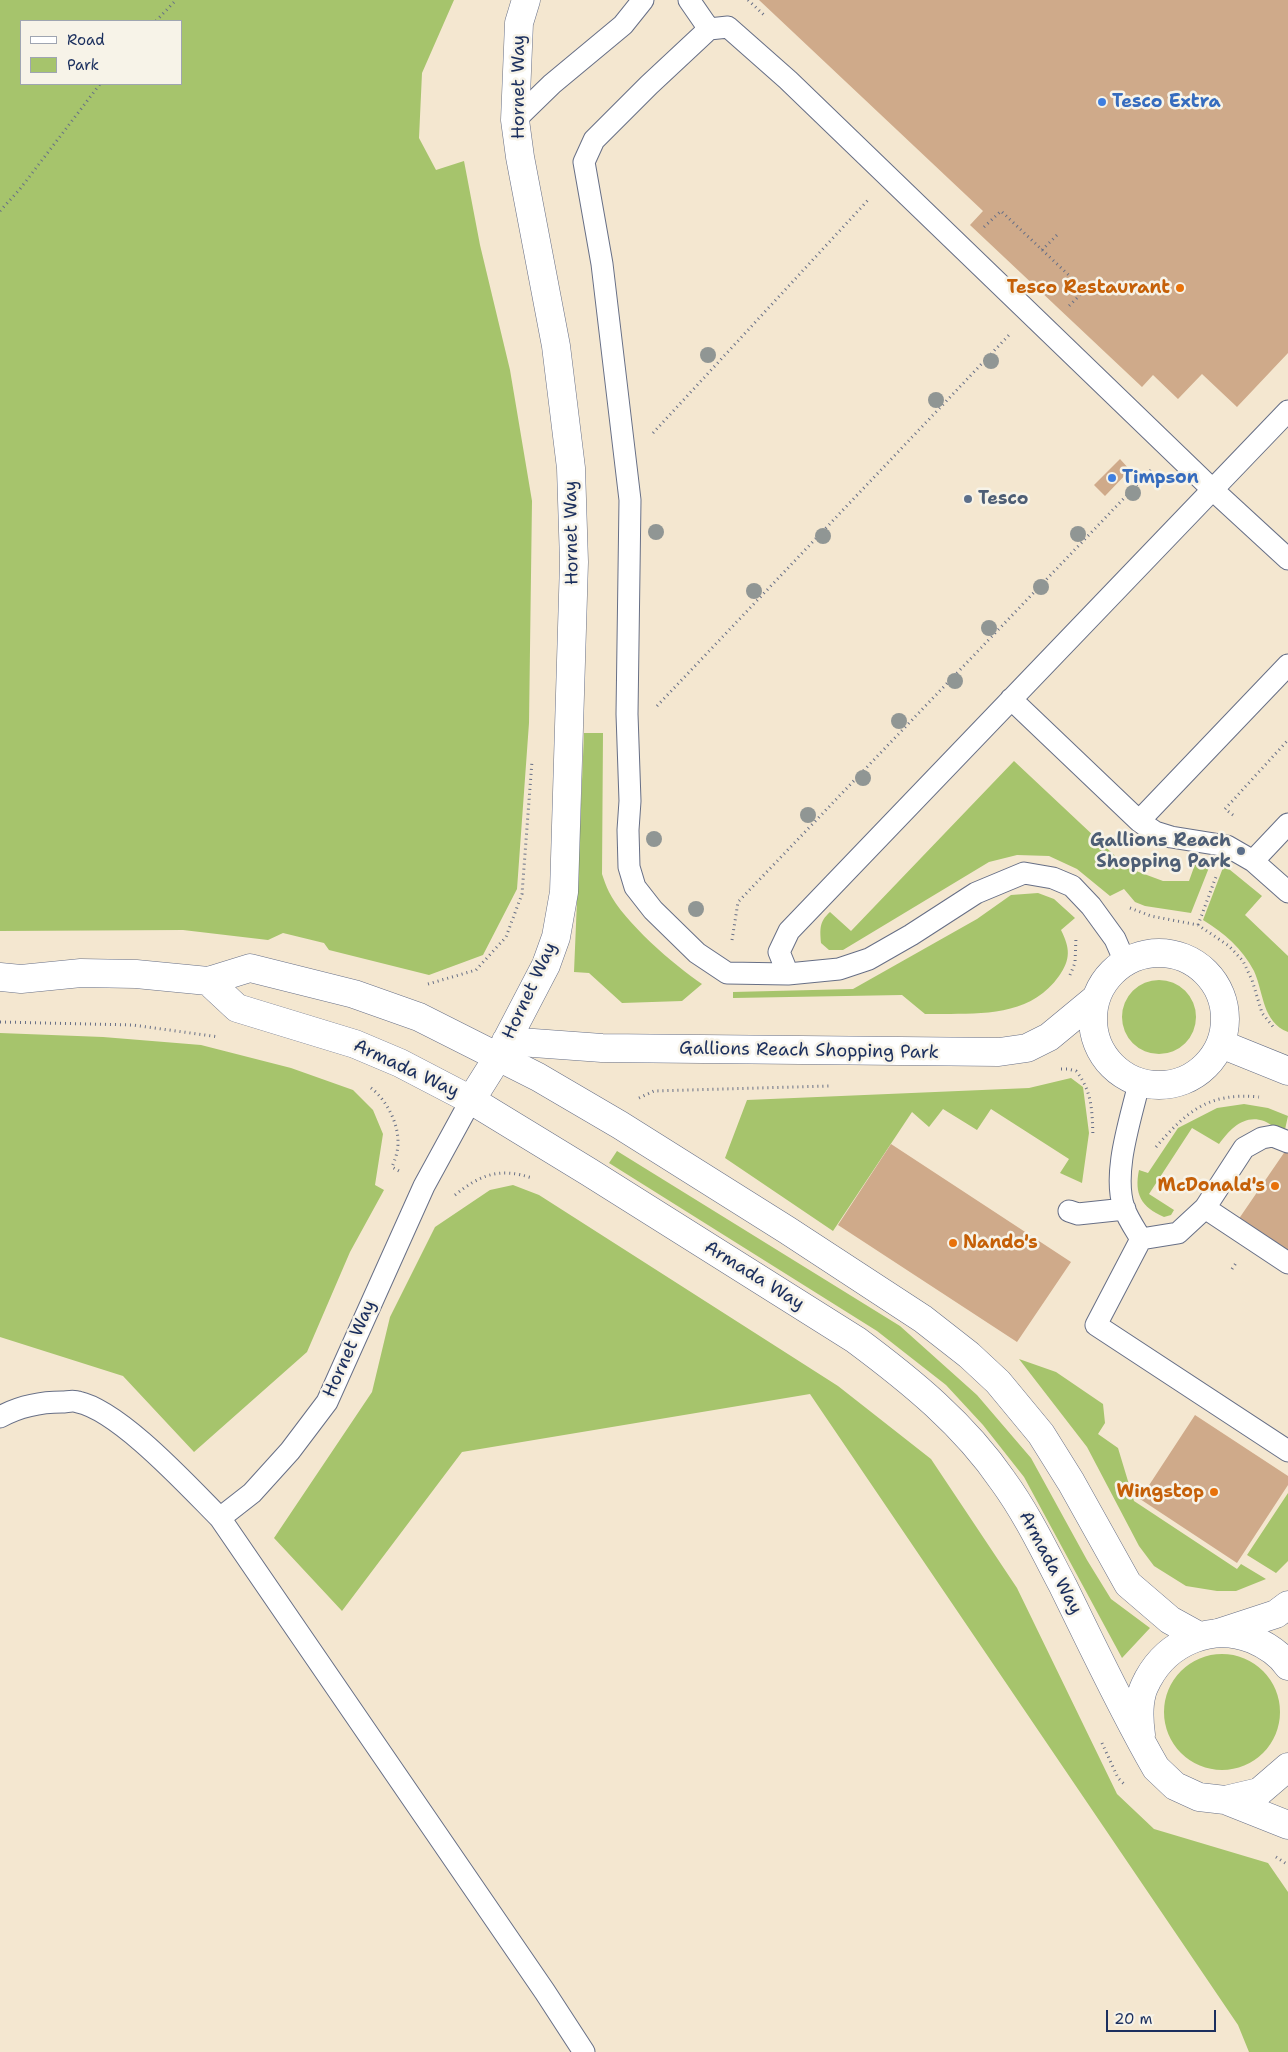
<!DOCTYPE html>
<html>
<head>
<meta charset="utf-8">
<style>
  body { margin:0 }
  #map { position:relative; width:1288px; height:2052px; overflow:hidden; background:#f4e7d0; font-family:"Shantell Sans",sans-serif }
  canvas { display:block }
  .legend { position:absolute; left:20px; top:20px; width:162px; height:65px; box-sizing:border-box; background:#f7f3e8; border:1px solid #9fa5b1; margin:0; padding:6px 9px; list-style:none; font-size:15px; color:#1b2f5e }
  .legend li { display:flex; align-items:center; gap:10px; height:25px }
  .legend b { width:25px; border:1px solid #9fa5b1 }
  .scale { position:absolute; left:1106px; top:2010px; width:110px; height:22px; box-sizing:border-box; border:2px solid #1b2f5e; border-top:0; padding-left:6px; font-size:15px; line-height:18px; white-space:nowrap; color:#1b2f5e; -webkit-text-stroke:4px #f7f3e8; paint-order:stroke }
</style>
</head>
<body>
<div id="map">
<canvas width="1288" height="2052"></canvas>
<ul class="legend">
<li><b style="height:6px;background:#fff"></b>Road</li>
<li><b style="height:14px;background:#a6c46c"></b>Park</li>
</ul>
<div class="scale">20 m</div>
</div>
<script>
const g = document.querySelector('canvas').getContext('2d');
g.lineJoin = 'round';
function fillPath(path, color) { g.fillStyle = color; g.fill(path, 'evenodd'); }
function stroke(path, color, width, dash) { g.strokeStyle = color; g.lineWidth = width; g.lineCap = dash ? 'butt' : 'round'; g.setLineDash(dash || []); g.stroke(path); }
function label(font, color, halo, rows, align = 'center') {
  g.font = font + ' "Shantell Sans",sans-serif'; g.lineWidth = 5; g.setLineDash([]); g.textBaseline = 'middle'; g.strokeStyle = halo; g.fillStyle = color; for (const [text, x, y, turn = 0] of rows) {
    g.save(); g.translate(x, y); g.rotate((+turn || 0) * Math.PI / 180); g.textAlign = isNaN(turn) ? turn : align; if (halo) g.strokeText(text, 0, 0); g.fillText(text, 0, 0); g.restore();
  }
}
const green = new Path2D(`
  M0,0H454L422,73L419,138L436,170L464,161L480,245L510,370L532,501L529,723L517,889L483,955L429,975L329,950L324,943L283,933L268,940L183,930L0,931ZM21,21H181V84H21Z
  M584,733H603L602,874C604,880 606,886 609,892C623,921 675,966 702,984L682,1001L622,1003L589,973L574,972Z
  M1014,761L1128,868L1163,881H1189L1198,856L1212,860L1191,913L1145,906L1135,902L1124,889L1110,896L1077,869L1049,856L1017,855L989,862L843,950H829L821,943C820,929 819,922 830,912L851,931Z
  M1224,865L1262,896L1245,915L1288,956V1032C1262,1022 1264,993 1254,971C1242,948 1224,933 1203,920Z
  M1038,893L1054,899L1075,918L1061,930C1070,948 1071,959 1059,976C1028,1020 973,1013 925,1014L902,995L733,998V992L853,989L977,919L1011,895Z
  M1122 1017a37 37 0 1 1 74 0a37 37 0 1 1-74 0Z
  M0,1033L103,1037L201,1045L291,1068L353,1090L373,1110L383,1134L375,1185L384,1190L350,1252L307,1352L194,1452L123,1376L0,1337Z
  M1071,1078L1083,1087L1089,1133L1082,1183L1060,1173L1069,1159L991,1109L977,1130L943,1109L929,1127L912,1112L833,1231L725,1158L747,1100L1029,1088Z
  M1244,1104L1268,1108L1288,1116L1284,1134C1278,1130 1271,1124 1264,1121C1244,1114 1230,1129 1219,1144L1192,1128L1149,1194L1174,1210L1171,1215L1164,1217C1141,1207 1134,1194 1139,1170L1148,1173L1178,1128L1217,1108Z
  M617,1151L900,1326L977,1395L1031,1458L1087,1560L1111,1599L1150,1628L1122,1658L1024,1477L983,1425L946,1385L877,1331L609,1163Z
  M513,1185L539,1195L838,1386L931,1459L1017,1588L1117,1794L1154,1829L1268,1863L1288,1892V2052H1249L1238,2025L810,1394L462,1452L342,1611L274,1538L372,1392L390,1317L435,1227L490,1190Z
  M1019,1359L1056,1372L1103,1404L1105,1423L1098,1434L1118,1448L1134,1501L1237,1569L1241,1564L1266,1579L1236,1591H1217L1186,1586L1154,1566L1139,1546L1087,1447Z
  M1288,1493V1561L1276,1573L1247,1555Z
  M1164 1712a58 58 0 1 1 116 0a58 58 0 1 1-116 0Z`);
const building = new Path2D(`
  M759,0H1288V353L1237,407L1202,374L1178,399L1153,375L1142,387L970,225L983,211Z
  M1120,459L1130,470L1105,496L1094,485Z
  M891,1144L1071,1262L1017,1342L838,1225Z
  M1288,1147V1258L1236,1223Z
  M1195,1415L1288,1476V1485L1237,1563L1140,1499Z`);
const path = new Path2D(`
  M748,0L764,15
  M156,21L176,0
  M0,211L20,189L100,84
  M984,227L1001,211L1075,281L1085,290L1067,308
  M1042,250L1057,235
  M653,433L869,199
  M657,706L1009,335
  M1233,815L1225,809L1288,740
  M1130,908L1151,916L1198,925L1229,946L1243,961L1252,980L1262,1013L1274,1028
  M1198,925L1217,874
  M732,940L738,902L1151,470
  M1070,975L1075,963L1076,937
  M428,984L476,970L506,937L522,894L532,761
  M0,1022L133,1025L219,1037
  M1061,1069H1068L1076,1071C1093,1092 1092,1113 1093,1137
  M371,1088C388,1101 402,1129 397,1152C396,1157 394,1162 392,1167L399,1171
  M639,1098L654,1091L829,1086
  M1156,1147C1187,1111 1209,1092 1259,1097
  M455,1195C480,1175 499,1167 532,1178
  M1232,1269L1236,1263
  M1102,1743L1118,1778L1126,1786
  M1276,1857L1288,1865`);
const service = new Path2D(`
  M689,0L709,29
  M515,120L552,84L623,25L643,0
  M1011,699L1139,821L1155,832L1171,837L1227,846L1253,861
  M1139,821L1288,665
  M1288,824L1253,861L1288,892
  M1125,962L1115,939L1091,906L1072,886L1053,878L1024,873L976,893L911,935L869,959L839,969L788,974L727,973L697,953L653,910L635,887L629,867L628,830L630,801L627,714L630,500L602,264L584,162L594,140L649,85L709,29L728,27L788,80L1213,490L1288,559
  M788,974L779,952L789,931L1288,411
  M1139,1083C1131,1119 1112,1172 1124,1208C1128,1219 1135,1229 1141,1239L1096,1325L1288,1451
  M1205,1208L1288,1263
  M1069,1211L1078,1214L1125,1209
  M1141,1239L1178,1233L1205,1208L1244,1148L1262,1138L1273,1136L1288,1142
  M0,1417C20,1406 39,1402 62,1402C67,1402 73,1400 78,1402C120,1411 188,1486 220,1518L545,1992L584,2052
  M220,1518L252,1493L290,1451L327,1402L424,1186L471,1100`);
const minor = new Path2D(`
  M1093 1019a66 66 0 1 1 132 0a66 66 0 1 1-132 0Z
  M506,1041L602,1048L999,1052L1027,1048L1049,1037L1095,999
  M1221,1044L1288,1071
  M471,1100L498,1057L546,965L556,937L564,892L574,562L571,468L556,346L520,157L515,120L519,23L526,0
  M1218,1633L1276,1614L1288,1605`);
const tertiary = new Path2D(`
  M0,977L21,979L81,973L136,974L208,981L250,968L354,994L419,1017L538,1077L620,1125L787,1230L923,1319L969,1355L998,1382L1041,1434L1071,1482L1128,1584L1170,1620L1199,1636
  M208,981L237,1008L355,1044L400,1063L471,1100L589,1172L856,1340C911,1381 964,1424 1003,1481C1027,1514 1044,1550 1063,1586C1093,1647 1122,1709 1156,1768L1175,1786L1199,1797L1225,1800L1288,1825
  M1141,1735C1139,1720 1138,1707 1142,1693C1143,1688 1146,1683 1148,1679C1168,1642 1212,1623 1252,1639C1266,1645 1279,1653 1288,1666
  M1225,1800L1259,1792L1288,1767`);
const trees = [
  [708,355],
  [991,361],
  [936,400],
  [1133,493],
  [656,532],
  [1078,534],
  [823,536],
  [1041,587],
  [754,591],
  [989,628],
  [955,681],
  [899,721],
  [863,778],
  [808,815],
  [654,839],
  [696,909]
];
const markers = [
  [1102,102,5,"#3f7fe0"],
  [1180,288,5,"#e8710a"],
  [1112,478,5,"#3f7fe0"],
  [968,499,5,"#5c6f8a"],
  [1241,851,5,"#5c6f8a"],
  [1275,1186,5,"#e8710a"],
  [953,1243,5,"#e8710a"],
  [1214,1492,5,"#e8710a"]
];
const streetNames = [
  ["Hornet Way",519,87,-90],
  ["Hornet Way",572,533,-91],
  ["Hornet Way",530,991,-65],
  ["Gallions Reach Shopping Park",809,1051,1],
  ["Armada Way",406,1069,25],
  ["Armada Way",754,1276,32],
  ["Hornet Way",350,1349,-66],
  ["Armada Way",1050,1563,62]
];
const shopNames = [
  ["Tesco Extra",1112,102],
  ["Timpson",1122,478]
];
const foodNames = [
  ["Tesco Restaurant",1170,288],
  ["McDonald's",1265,1186],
  ["Nando's",963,1243,"left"],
  ["Wingstop",1204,1492]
];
const serviceNames = [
  ["Tesco",978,499],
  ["Gallions Reach",1231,841,"right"],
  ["Shopping Park",1231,862,"right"]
];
fillPath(green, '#a6c46c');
fillPath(building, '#cfaa8a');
stroke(service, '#676f86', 23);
stroke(minor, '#676f86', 29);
stroke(tertiary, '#676f86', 29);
stroke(path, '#676f86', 3, [1, 4]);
stroke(service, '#fff', 21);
stroke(minor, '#fff', 28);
stroke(tertiary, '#fff', 28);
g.fillStyle = '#909694';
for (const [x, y] of trees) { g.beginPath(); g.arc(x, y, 8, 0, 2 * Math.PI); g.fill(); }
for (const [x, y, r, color] of markers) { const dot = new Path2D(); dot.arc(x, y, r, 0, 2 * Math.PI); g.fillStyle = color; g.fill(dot); stroke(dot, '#f7f3e8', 2); }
label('18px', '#1b2f5e', '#f7f3e8', streetNames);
label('bold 18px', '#366cbe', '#f7f3e8', shopNames, 'left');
label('bold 18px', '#c56008', '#f7f3e8', foodNames, 'right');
label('bold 18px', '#4e5e75', '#f7f3e8', serviceNames, 'left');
</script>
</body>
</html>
